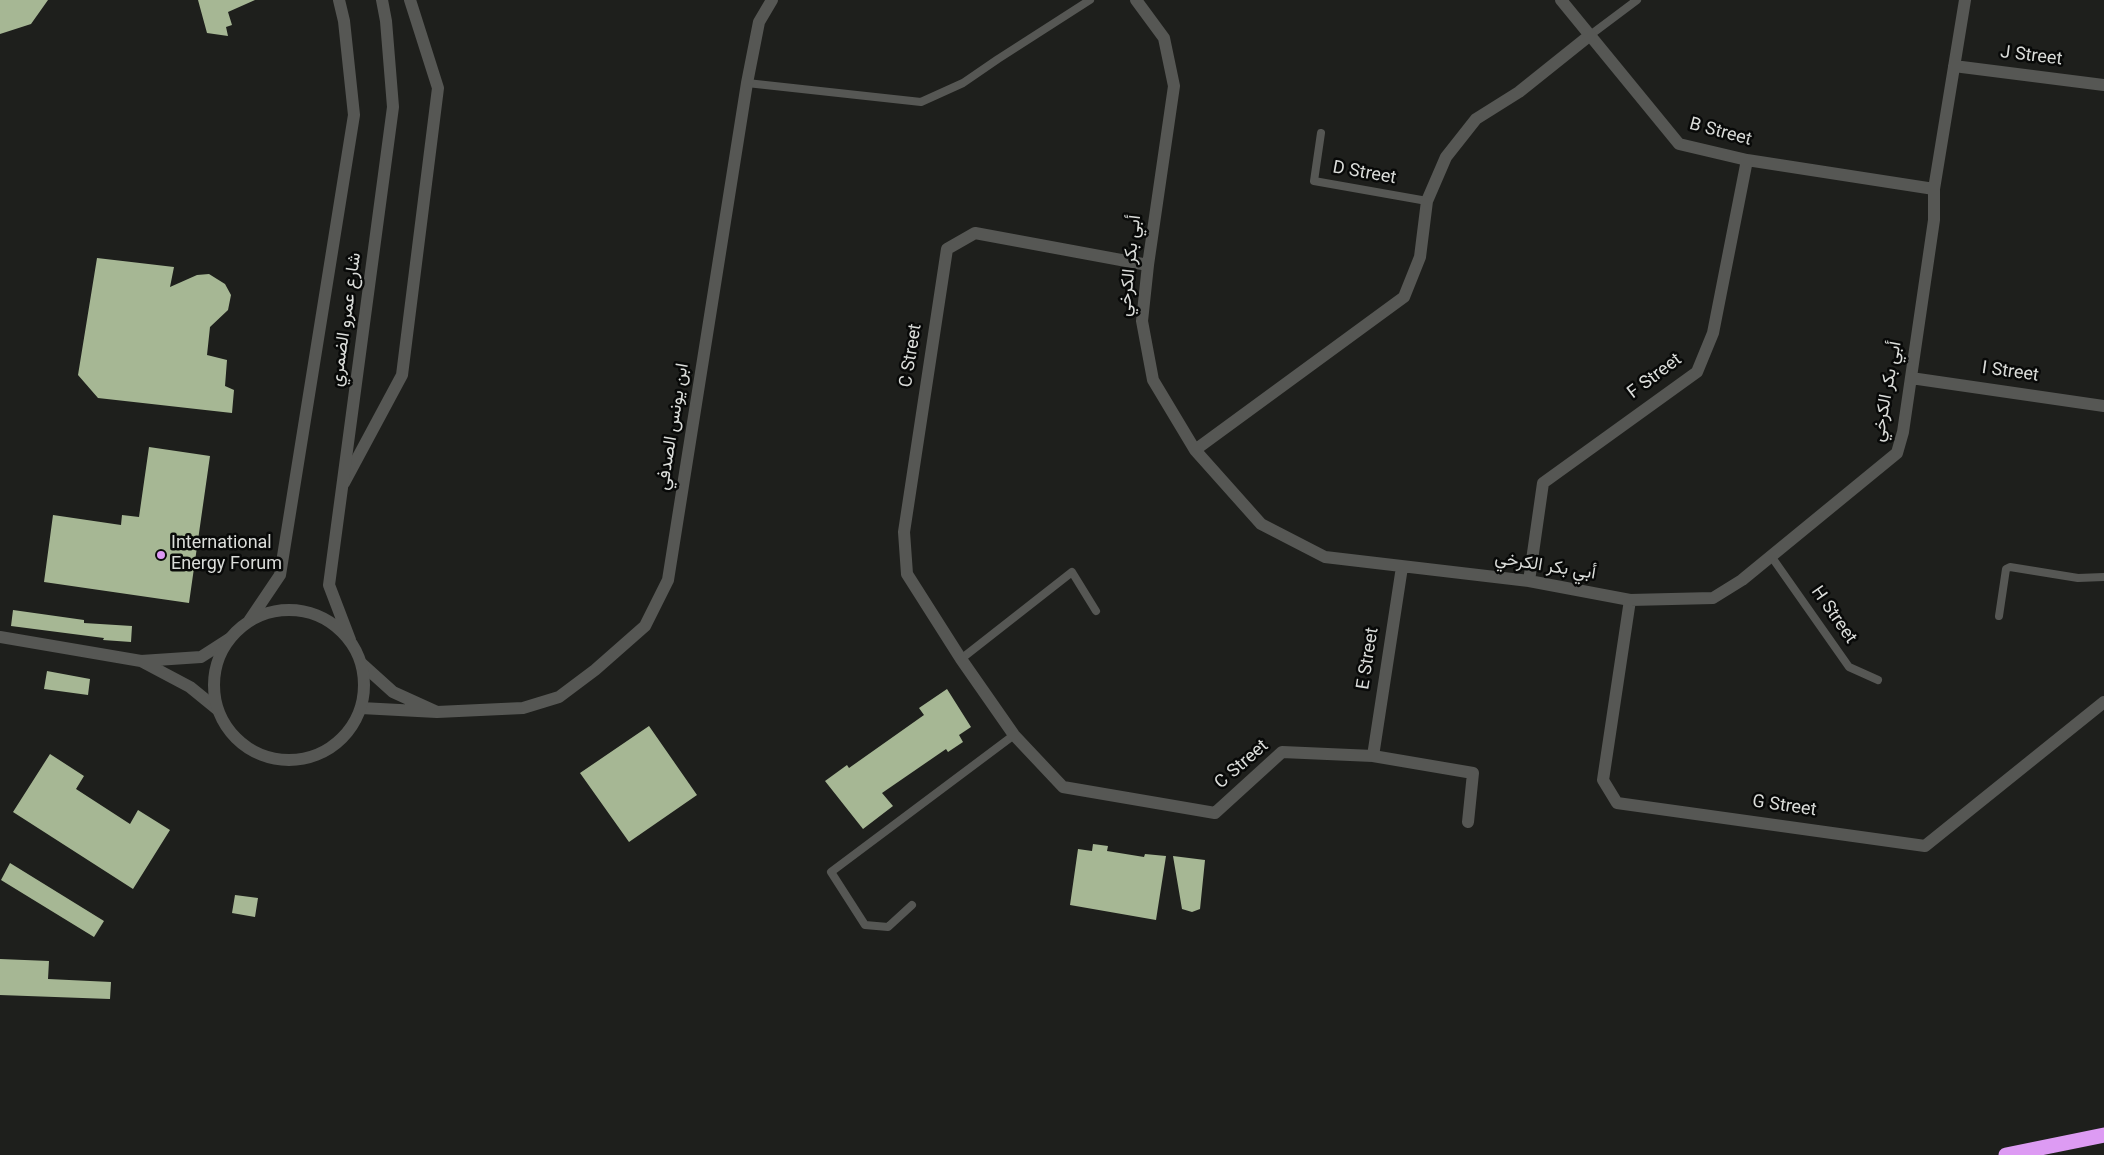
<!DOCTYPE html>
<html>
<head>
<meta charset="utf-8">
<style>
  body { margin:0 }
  canvas { display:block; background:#1e1f1c }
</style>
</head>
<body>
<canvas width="2104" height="1155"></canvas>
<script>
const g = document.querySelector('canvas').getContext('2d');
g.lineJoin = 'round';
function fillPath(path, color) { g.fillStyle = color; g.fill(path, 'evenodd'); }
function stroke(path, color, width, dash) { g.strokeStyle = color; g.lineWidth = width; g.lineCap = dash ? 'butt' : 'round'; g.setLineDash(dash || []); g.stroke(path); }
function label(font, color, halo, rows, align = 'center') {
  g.font = font + ' Georgia,Vazirmatn,serif'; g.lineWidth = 5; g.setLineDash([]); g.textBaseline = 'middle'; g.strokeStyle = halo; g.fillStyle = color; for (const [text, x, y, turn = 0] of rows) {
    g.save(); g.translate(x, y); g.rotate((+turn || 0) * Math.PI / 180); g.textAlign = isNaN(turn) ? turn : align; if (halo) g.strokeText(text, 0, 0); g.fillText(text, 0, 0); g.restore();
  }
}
const building = new Path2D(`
  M0,0H48L31,24L0,34Z
  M198,0H255L228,12L232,25L226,27L228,36L207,33Z
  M97,258L174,267L170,287L197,275L209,274L225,284L231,295L228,310L210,327L207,355L227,360L225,386L234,390L232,413L98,398L78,375Z
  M149,447L210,456L189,603L44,582L53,515L121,525L122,515L139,517Z
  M13,610L84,620V623L132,626L131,642L103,640L104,638L11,626Z
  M47,671L90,679L88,695L44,689Z
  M947,689L971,727L959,735L963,742L948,752L946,749L882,793L893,806L863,829L825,781L847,765L849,768L924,715L919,708Z
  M649,726L697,795L629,842L580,773Z
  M50,754L84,776L76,789L130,824L138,810L170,830L133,889L13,812Z
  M1093,844L1108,846L1107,851L1144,857L1145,854L1166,856L1156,920L1070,905L1078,849L1092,851Z
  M1173,856L1205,860L1200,909L1192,912L1182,909Z
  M10,863L104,921L94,937L1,880Z
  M235,895L258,898L255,917L232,913Z
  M0,959L49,961L48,979L111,982L110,999L0,995Z`);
const service = new Path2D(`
  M1589,36L1637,0
  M747,83L921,102L963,83L998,59L1090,0
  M1321,133L1314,181L1427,201
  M1771,556L1849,667L1878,680
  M1999,616L2006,569L2010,567L2078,578L2104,577
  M961,659L1072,572L1096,611
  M912,905L888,927L865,925L831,872L1014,735`);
const minor = new Path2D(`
  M1136,0L1164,38L1174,86L1148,265L1142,321L1153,380L1195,450L1261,524L1325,557L1529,581L1630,600L1713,598L1742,580L1897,453L1903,432L1934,220V189L1965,0
  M1561,0L1679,144L1747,160L1934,189
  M1954,66L2104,85
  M1148,265L975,233L947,249L904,532L907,574L961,659L1014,735L1063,787L1215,813L1282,752L1373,756L1473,773L1468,822
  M1911,378L2104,406
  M1195,450L1404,297L1420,257L1427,201L1446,157L1476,119L1519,92L1589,36
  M344,483L402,375L438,88L410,0
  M1529,581L1543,483L1697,372L1713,333L1747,160
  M1630,600L1603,780L1617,803L1925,846L2104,702
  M0,637L141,661
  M361,708L437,712L393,692L362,664
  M217,709L190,687L141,661L201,657L229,639
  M437,712L523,708L559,697L595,670L645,626L668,580L747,83L759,22L772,0
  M1373,756L1402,567`);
const tertiary = new Path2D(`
  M214 685a75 75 0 1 1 150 0a75 75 0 1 1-150 0Z
  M249,621L280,575L354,115L344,21L339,0
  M350,640L329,585L393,107L386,21L382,0`);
const motorway = new Path2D(`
  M2006,1155L2104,1135`);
const markers = [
  [161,555,5,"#dd99f4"]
];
const streetNames = [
  ["J Street",2031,58,7],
  ["B Street",1720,134,15],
  ["D Street",1364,175,10],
  ["أبي بكر الكرخي",1132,266,-84],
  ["شارع عمرو الضمري",348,320,-82],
  ["C Street",913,356,-81],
  ["I Street",2010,374,8],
  ["F Street",1656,378,-37],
  ["أبي بكر الكرخي",1889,392,-80],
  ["ابن يونس الصدفي",675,427,-81],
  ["أبي بكر الكرخي",1545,568,9],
  ["H Street",1832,616,55],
  ["E Street",1370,659,-81],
  ["C Street",1243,766,-41],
  ["G Street",1784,808,8]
];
const poiNames = [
  ["International",171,545],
  ["Energy Forum",171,566]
];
fillPath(building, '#a6b794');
stroke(service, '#565754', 8);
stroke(minor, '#565754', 12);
stroke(tertiary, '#565754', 12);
stroke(motorway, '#dd9bf3', 15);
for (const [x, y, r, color] of markers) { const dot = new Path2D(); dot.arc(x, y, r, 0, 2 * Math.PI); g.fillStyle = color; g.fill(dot); stroke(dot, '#080908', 2); }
label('18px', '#dbddda', '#080908', streetNames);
label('18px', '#dbddda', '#080908', poiNames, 'left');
</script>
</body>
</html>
